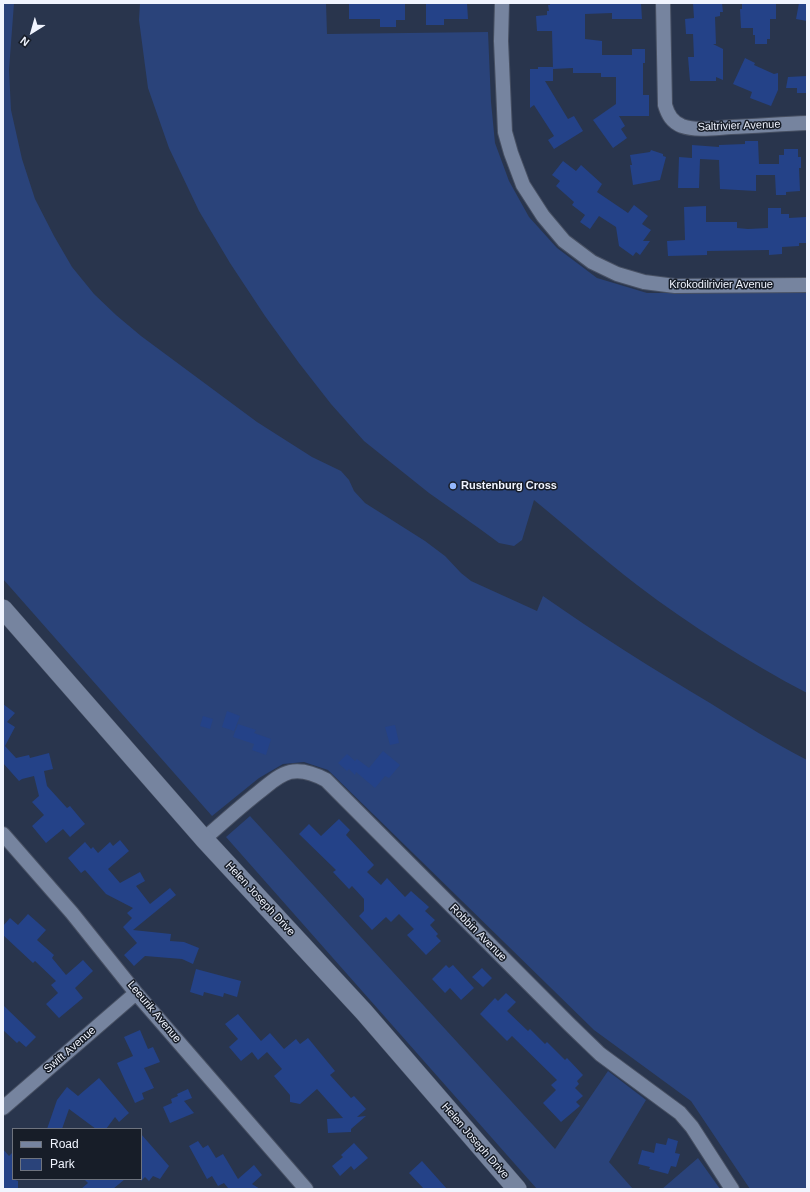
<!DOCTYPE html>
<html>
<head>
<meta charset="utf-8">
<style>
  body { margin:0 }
  #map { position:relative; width:810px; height:1192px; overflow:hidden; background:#29354d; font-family:Helvetica,sans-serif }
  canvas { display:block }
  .frame { position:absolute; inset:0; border:4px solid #f0f4fe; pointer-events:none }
  .legend { position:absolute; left:12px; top:1128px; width:130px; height:52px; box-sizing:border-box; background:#171d28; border:1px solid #6e737e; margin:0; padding:5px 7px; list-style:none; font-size:12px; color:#f0f4fe }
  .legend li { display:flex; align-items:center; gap:8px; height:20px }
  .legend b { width:20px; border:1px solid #6e737e }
  .north { position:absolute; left:12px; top:12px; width:40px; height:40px; -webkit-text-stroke:3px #171d28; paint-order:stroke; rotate:217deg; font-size:11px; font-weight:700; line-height:16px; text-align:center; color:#f0f4fe }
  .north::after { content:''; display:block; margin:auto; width:14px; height:18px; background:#f0f4fe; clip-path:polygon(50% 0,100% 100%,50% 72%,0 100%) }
</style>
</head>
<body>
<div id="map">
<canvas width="810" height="1192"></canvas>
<div class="frame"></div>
<ul class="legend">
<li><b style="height:5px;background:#76849f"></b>Road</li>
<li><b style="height:11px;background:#2a437a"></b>Park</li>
</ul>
<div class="north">N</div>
</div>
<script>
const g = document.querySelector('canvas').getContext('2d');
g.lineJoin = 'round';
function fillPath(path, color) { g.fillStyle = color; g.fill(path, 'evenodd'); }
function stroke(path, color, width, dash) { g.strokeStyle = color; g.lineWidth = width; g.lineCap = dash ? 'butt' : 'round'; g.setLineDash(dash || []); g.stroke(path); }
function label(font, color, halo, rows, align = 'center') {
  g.font = font + ' Helvetica,sans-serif'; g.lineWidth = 3; g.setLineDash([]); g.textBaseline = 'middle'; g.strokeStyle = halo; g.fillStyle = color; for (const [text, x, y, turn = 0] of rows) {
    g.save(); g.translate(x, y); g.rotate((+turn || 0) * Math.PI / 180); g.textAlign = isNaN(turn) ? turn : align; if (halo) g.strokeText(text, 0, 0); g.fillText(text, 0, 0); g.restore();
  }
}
const green = new Path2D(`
  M3,3H14L9,70L11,110L22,159L35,199L54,236L72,267L94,294L116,315L141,336L257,422L312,457L341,471L349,480L354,491L365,503L425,541L445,556L461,573L471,581L537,611L543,596C597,634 653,669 710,703C742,723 774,743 807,760V1189H750L691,1101L594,1030L328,770L304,762L283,764L259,778L212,816L3,579Z
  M140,3H326L327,34L488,32L491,102L495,143L509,181L529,217L557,248L597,278L647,293H807V693C748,662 691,626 637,585C602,558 568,528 534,500L522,540L514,546L499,543L480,529L429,493L364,441L331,404L299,363L265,316L230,263L199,211L169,148L148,88L139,20Z
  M250,816L555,1149L608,1071L646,1100L609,1162L633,1189H537L226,837Z
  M698,1158L720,1189H662Z`);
const building = new Path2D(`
  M349,3H405V20H396V27H380V19H349Z
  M449,3H467L468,19H444V25H426V4H449Z
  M550,3H641L642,19H612V13L585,14V39L602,41V55H632V49H645V63H643V95H649V116H619L625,126L621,129L627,138L613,148L593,120L616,104V77H601V73H573V68L553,69L552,31H537L536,16L547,15V11H549L548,5H550Z
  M693,3H722L723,12H720V16L715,17L716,44H713L723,49V80L716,77V81H690L688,57H694L693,34H686L685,19L694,18Z
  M742,3H776V19H770V39H767V44H755V35H753V28H741L740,9H742Z
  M799,3H807V21L796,19Z
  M745,58L755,63L754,65L774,74L778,73V90L771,106L750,98L752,92L733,84Z
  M538,67H553V81H545L568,119L574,116L583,131L554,149L548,140L554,136L534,105L530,108V69H538Z
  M807,76V93H797V88H786L788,77Z
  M745,141H758L759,164H779V155H784V149H798V157H801V168H799L800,191L786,192V195H776L775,175H756V191L720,189L719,160L700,159L699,188H678L679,157L692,158V145L719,147V145L745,144Z
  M651,150L663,154V156L666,157L660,180L633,185L630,165H632L630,155L650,152Z
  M563,161L576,171L581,165L602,184L597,192L628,213L634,205L648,216L642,224L651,230L643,241H650L640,255L636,252L633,256L619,246L616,227L599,216L590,229L580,222L585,215L572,205L574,202L556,186L560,181L552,175Z
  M706,206V222H737V228L748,229L768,228V208H781V214H789V218L806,217L807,243H799V246L782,247V254L769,255V250L707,251V255L668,256L667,241L685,240L684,207Z
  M3,704L15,713L7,722L15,727L5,746L16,758L29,755L30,758L49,753L53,769L44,771L47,786L67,808L70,806L85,824L70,837L63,829L46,843L32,826L44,815L32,802L39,796L34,776L22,779L19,781L3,763Z
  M227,711L240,716L234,731L222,727Z
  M203,716L213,719L210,729L200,726Z
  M238,724L256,730L254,733L271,739L266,755L252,750L254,744L233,737Z
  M395,725L399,743L390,745L385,727Z
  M383,751L400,765L389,778L385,776L375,788L356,772L355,775L349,769L347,771L338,763L347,754L355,761L357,759L369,768Z
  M339,819L350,830L346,835L374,865L367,872L381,885L387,878L405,897L411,891L429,907L425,911L435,920L430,925L438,934L436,936L441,941L426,955L407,935L414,929L399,914L391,922L386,917L372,930L359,916L364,911V899L352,886L349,889L333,872L336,870L299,834L309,824L321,836Z
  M120,840L129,851L108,869L120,883L140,872L145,881L136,886L150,904L170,888L176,895L133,930L171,934L170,941L184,942L199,948L193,964L182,959L145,956L134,966L124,955L137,943L123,927L132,918L127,913L133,908L106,894L85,870L81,873L68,858L85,842L91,849L93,847L98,853L110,842L113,846Z
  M28,914L46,930L37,940L54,955L52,958L66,975L83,960L93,971L75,988L83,998L59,1018L46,1004L58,993L51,985L56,981L35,961L33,963L3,935V926L10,918L18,925Z
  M446,965L449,968L453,965L474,988L461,1000L450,988L445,993L432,979Z
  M482,968L492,978L483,987L472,977Z
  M196,969L241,981L237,997L224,993L223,997L204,992L203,996L190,992Z
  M506,993L516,1002L507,1011L528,1031L530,1029L545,1044L547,1042L565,1060L567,1058L583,1075L577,1081L579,1084L575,1088L583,1096L576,1102L580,1106L561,1122L543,1103L556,1090L551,1085L557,1080L512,1036L507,1041L480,1014L495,998L498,1001Z
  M3,1005L36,1037L26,1047L19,1041L17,1043L3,1030Z
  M238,1014L261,1041L270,1033L284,1049L296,1039L300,1044L308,1038L335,1071L330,1075L351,1098L354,1096L366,1109L357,1117L366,1116L351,1129V1132L328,1133L327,1119L343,1118L317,1089L300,1104L290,1102V1095L274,1076L282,1069L267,1052L258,1060L252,1052L241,1061L229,1047L238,1039L225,1024Z
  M140,1030L148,1049L153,1047L160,1062L144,1068L154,1088L142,1093L144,1099L135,1103L117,1063L133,1056L124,1037Z
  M99,1078L129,1113L119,1122L115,1117L106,1129H96L69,1109L62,1129H47L57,1100L67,1087L78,1096Z
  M188,1089L192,1098L184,1101L194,1113L170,1123L163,1107L172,1103L171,1099L178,1096L177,1094Z
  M141,1134L169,1166L160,1179L153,1176L149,1181L145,1177L141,1181Z
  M668,1138L678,1141L675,1153L680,1154L676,1167L671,1166L668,1174L649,1169L650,1167L638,1164L642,1150L654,1153L656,1143L666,1145Z
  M198,1141L203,1148L208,1145L216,1158L223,1154L238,1179L254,1165L262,1175L252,1184L260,1189H227L228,1188L224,1183L218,1186L212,1176L207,1179L189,1146Z
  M354,1143L368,1158L354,1170L351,1166L340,1176L332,1166L343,1157L341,1155Z
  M3,1149L9,1156L13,1152V1179L18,1181V1189H3Z
  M422,1161L447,1189H424L409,1173Z
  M84,1179H125L113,1189H81L88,1183Z`);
const street = new Path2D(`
  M502,3L501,41L505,132L511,153L523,185L543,216L564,241L592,262L617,274L644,282L675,286L807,285
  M663,3L665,105C668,115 672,122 682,126C696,131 715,128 731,127C756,126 782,124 807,123
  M3,834L72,913L136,993L306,1189
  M204,839C222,823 240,807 259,792C268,785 278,775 290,772C303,769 315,774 326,780L570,1025L600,1054L680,1113L692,1127L732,1189
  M3,1108L136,993`);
const secondary = new Path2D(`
  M3,609L204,839L364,1012L517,1189`);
const markers = [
  [453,486,4,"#94b7fd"]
];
const streetNames = [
  ["Saltrivier Avenue",739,126,-2],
  ["Krokodilrivier Avenue",721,285],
  ["Helen Joseph Drive",260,899,47],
  ["Robbin Avenue",478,933,45],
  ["Leeurik Avenue",154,1012,50],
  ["Swift Avenue",70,1050,-41],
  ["Helen Joseph Drive",475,1141,49]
];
const poiNames = [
  ["Rustenburg Cross",461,486]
];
fillPath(green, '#2a437a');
fillPath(building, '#244288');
stroke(street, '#475063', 16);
stroke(secondary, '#475063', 20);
stroke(street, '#76849f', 14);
stroke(secondary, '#76849f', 19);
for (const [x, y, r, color] of markers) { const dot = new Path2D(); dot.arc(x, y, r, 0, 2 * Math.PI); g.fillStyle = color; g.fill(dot); stroke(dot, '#171d28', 1.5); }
label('11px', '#f0f4fe', '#171d28', streetNames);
label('bold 11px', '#f0f4fe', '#171d28', poiNames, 'left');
</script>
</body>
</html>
